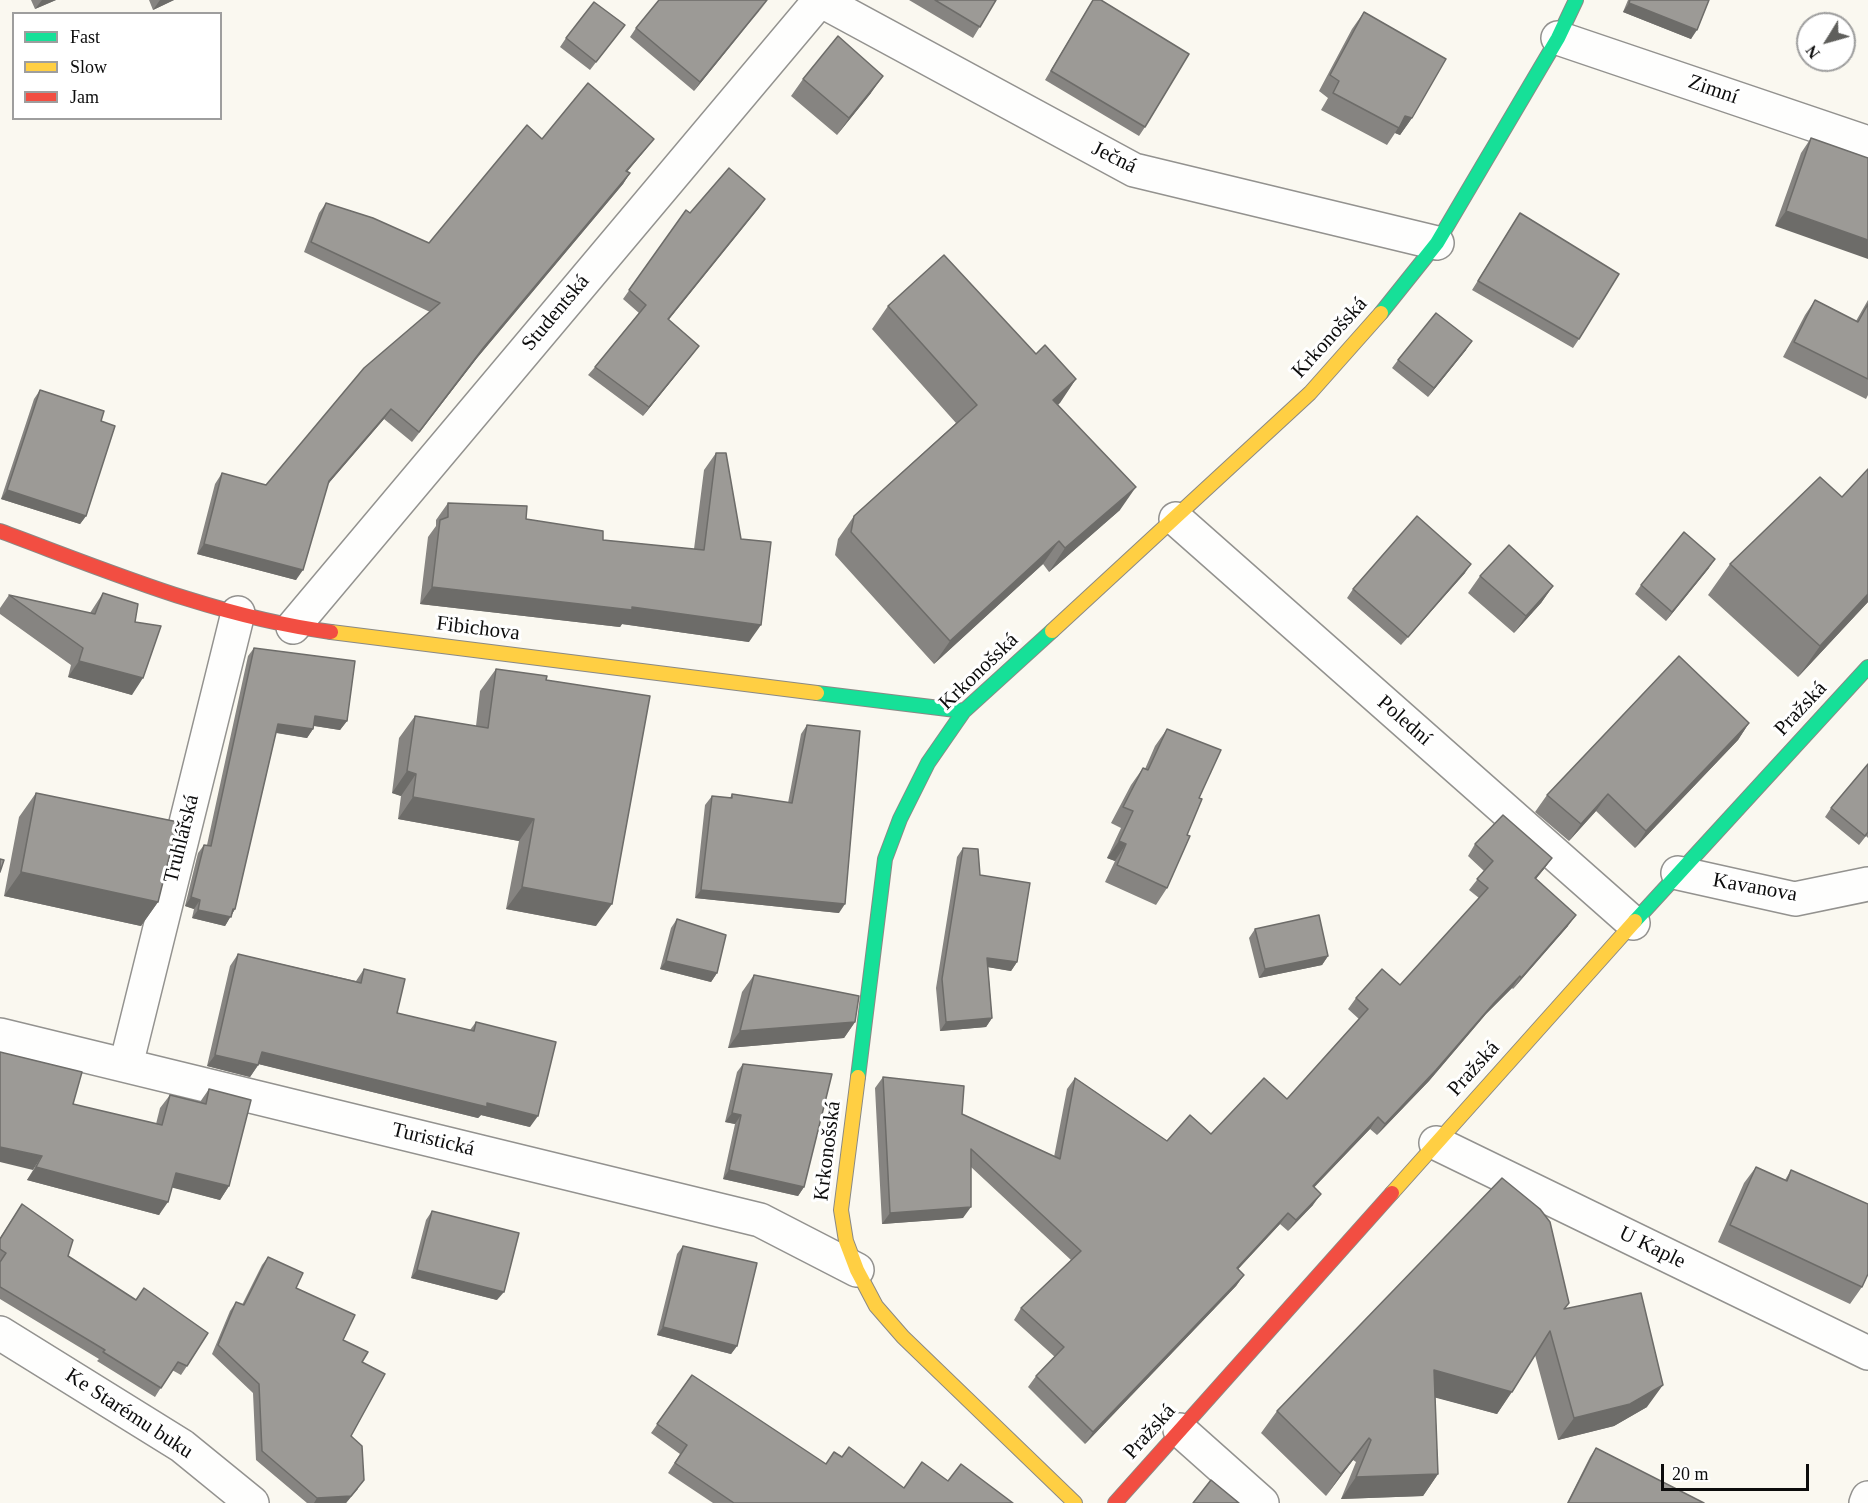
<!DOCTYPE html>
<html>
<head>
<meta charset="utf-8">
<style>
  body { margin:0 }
  #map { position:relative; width:1868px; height:1503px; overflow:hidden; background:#faf8f0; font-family:"Times New Roman",serif }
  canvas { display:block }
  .legend { position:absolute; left:12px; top:12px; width:210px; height:108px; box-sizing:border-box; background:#fff; border:2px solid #9e9e9e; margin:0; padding:8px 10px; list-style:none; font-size:18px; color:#0c0c0c }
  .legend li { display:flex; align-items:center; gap:12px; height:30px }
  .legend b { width:30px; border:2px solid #9e9e9e }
  .north { position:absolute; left:1796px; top:12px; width:60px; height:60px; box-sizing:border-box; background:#fff; border:2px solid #9e9e9e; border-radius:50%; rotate:233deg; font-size:16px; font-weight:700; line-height:24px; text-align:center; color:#0c0c0c }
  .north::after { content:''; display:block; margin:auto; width:21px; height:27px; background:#5f5f5c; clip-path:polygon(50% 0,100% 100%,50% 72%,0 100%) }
  .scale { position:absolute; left:1661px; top:1464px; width:148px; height:27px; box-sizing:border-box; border:3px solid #0c0c0c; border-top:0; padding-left:8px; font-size:18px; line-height:21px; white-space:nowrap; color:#0c0c0c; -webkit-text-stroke:4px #fff; paint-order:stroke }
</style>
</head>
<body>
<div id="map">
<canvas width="1868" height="1503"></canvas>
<ul class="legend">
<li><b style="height:8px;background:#16e098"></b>Fast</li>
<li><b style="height:8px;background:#ffcf43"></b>Slow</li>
<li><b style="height:8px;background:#f24e42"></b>Jam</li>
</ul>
<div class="north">N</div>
<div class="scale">20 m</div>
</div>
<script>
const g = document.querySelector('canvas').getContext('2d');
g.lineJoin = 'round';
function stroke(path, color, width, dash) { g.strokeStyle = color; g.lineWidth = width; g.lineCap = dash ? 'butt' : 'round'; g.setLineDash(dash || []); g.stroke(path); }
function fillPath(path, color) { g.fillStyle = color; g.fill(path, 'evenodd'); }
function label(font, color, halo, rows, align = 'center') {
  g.font = font + ' "Times New Roman",serif'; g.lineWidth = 6; g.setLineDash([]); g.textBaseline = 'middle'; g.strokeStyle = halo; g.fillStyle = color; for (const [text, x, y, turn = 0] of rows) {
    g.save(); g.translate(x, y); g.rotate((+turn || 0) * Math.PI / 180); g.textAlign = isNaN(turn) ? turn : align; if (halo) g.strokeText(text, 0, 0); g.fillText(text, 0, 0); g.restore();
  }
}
const street = new Path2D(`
  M820,0L1134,170L1437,243
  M1558,38L1868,143
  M1176,519L1633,923
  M293,627L820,0
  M1678,873L1795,899L1868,884
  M0,1035L760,1220L857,1270
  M126,1065L238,613
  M1436,1143L1868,1353
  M0,1333L182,1446L252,1503
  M1180,1430L1262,1503
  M1866,1503L1868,1498`);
const fast = new Path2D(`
  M1381,313L1437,243L1558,38L1576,0
  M817,693L964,711
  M1635,921L1868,667
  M858,1077L885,859L900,819L928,763L964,711L1052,631`);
const slow = new Path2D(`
  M1052,631L1310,393L1381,313
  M331,632L817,693
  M858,1077L841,1210L846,1241L857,1270L876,1306L903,1337L1075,1503
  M1392,1193L1635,921`);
const jam = new Path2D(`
  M0,531C108,571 216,617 331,632
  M1115,1503L1392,1193`);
const wall = new Path2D(`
  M31,0H56L35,9Z
  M149,0H174L153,10Z
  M909,0H996L973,38Z
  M1093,0L1145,127L1139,136L1045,80Z
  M1628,0H1709L1691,39L1623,12Z
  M759,11L694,91L630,37L636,28Z
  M1364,12L1412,118L1400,135L1395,133L1387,145L1321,110L1328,98L1319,91L1352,29Z
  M625,25L590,70L560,47L566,38Z
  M803,79L871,93L837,135L791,96Z
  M1811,138L1868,158L1775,226L1801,153Z
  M542,139L646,149L627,172L630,173L623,184L477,358L412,442L384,419L328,484L296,580L197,554L215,484L222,473L266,485L430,312L304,252L319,213L326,203L429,243Z
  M765,199L668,320L693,354L643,416L588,375L595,367L639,313L623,299L686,210L690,213Z
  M1520,213L1579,339L1573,348L1472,290Z
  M1815,300L1856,321L1868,300V395L1866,399L1783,357L1805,315Z
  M888,306L1036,354L1076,379L1058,404L1120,510L1049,572L1043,564L934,664L835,555L838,539L854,516L956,423L872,329Z
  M1466,350L1428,397L1392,368L1398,360Z
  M40,390L101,421L86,516L80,524L1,499L34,399Z
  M716,453L749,642L622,624L620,627L420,604L428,537L436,526V520L448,503L526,519L603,540L694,549L704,470Z
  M1842,497L1868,602L1798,677L1708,595L1730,564Z
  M1709,568L1666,621L1635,594L1641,585Z
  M1465,573L1401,645L1347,598L1353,589Z
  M1480,576L1553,586L1541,603L1514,633L1468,593Z
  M103,593L135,622L132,695L68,677L71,665L0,614V608L9,595L90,613Z
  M254,648L347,721L340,730L314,726L313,729L307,738L276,733L235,909L225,926L192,918L194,909L185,906L198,853L204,845H207L248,656Z
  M496,669L546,680L596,926L506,909L519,841L398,819L401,796L392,793L399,738L415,716L476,726L480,691Z
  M1749,723L1738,740L1635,848L1596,811L1569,841L1535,812L1547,795Z
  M807,725L839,913L695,898L705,805L712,796L730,798L732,794L788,803L801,734Z
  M1167,729L1199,798L1187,835L1167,888L1156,905L1105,882L1115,861L1107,858L1121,828L1111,823L1131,785L1143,768L1145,769L1155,746Z
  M1868,764V838L1866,836L1859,845L1825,817L1831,808Z
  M36,793L158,902L141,926L4,896L19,817Z
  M1475,844L1552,858L1544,869L1536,879L1568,926L1513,989L1512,988L1486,1014L1429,1081L1377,1135L1370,1129L1314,1187L1313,1205L1288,1231L1280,1224L1238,1269L1244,1275L1236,1286L1085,1444L1028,1387L1036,1376L1055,1357L1014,1320L1021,1308L1071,1260L971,1167L963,1218L882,1224L875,1088L883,1077L1054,1157L1067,1089L1075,1078L1167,1141L1211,1134L1287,1099L1359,1019L1348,1009L1356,998L1400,985L1479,898L1469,890L1484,871L1468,856Z
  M963,848L980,875L1017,962L1011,971L988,967L992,1018L986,1027L940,1031L936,988L957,857Z
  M677,919L717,973L711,982L660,969L671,928Z
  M1255,929L1328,956L1322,965L1259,978L1249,938Z
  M238,954L356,981L364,969L397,1013L470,1030L476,1022L530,1127L481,1115L478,1118L259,1064L250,1077L207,1066L230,966Z
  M754,975L855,1022L844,1038L728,1048L742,992Z
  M743,1064L804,1187L798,1196L723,1179L735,1124L725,1122L737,1072Z
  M209,1089L229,1186L220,1200L172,1187L159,1215L27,1180L73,1104L156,1124L160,1108L170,1095L200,1102Z
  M1756,1167L1785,1180L1791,1170L1862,1287L1850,1304L1718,1242L1744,1183Z
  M22,1204L68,1256L187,1366L181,1375L172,1370L155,1397L97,1361L99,1359L0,1299V1238Z
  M432,1211L497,1300L411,1278L426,1220Z
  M683,1246L737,1346L731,1354L657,1335L677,1254Z
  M268,1257L343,1340L362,1362L351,1436L358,1489L346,1503H307L256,1460L253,1393L212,1354L230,1311L236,1302L242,1305L262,1265Z
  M1564,1309L1647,1407L1614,1426L1558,1440L1535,1355L1497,1414L1435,1397L1438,1474L1423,1496L1341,1499L1356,1462L1353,1460L1326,1496L1261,1433L1277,1411Z
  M692,1375L825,1464L904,1488L948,1481L1013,1503H713L668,1473L680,1454L651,1433Z
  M1596,1448L1704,1503H1567L1590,1457Z`);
const shadedWall = new Path2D(`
  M42,0H56L35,9Z
  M160,0H174L153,10Z
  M766,3L759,11L694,91L700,82Z
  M1629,3L1697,30L1691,39L1623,12Z
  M883,76L871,93L837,135L849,118Z
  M1405,116L1412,118L1400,135L1395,133Z
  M654,139L646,149L619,181L626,171Z
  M630,173L623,184L477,358L412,442L484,347Z
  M765,199L759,208L662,328L668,319Z
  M1786,211L1868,240V259L1775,226Z
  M1472,341L1466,350L1428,397L1434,388Z
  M699,346L693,354L643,416L649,407Z
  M1076,379L1060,403L1037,423L1053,400Z
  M391,409L384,419L322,491L329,481Z
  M1136,487L1120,510L1049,572L1065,548Z
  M7,490L86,516L80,524L1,499Z
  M1059,541L1043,564L934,664L950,641Z
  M204,544L303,570L296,580L197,554Z
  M1715,559L1709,568L1666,621L1672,612Z
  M1471,564L1465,573L1401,645L1408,637Z
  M1553,586L1541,603L1514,633L1526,616Z
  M432,587L632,607L761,625L749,642L622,624L620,627L420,604Z
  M1868,594V602L1798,677L1820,646Z
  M79,661L143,678L132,695L68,677Z
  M315,716L347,721L340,730L309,725Z
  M1749,723L1738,740L1635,848L1646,831Z
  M278,724L313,729L307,738L272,732Z
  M407,771L416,774L401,796L392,793Z
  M1608,794L1596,811L1569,841L1581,824Z
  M413,797L534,819L519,841L398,819Z
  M1119,841L1126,844L1115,861L1107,858Z
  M1552,858L1544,869L1527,889L1535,878Z
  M21,872L158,902L141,926L4,896Z
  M522,887L612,904L596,926L506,909Z
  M701,890L845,904L839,913L695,898Z
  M191,897L200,900L194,909L185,906Z
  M233,909H235L225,926L192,918L198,910Z
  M1576,915L1568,926L1513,989L1521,978Z
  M1328,956L1322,965L1259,978L1265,969Z
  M987,958L1017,962L1011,971L981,966Z
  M666,961L717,973L711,982L660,969Z
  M1520,976L1512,988L1486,1014L1429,1081L1377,1135L1385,1124L1494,1003Z
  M992,1018L986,1027L940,1031L946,1022Z
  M855,1022L844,1038L728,1048L740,1031Z
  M262,1052L487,1103L538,1116L530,1127L481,1115L478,1118L254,1063Z
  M215,1055L258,1065L250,1077L207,1066Z
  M732,1113L741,1115L735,1124L725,1122Z
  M1378,1117L1370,1129L1305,1197L1313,1186Z
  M0,1147L42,1156L33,1170L0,1162Z
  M36,1167L168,1202L159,1215L27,1180Z
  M729,1170L804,1187L798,1196L723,1179Z
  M176,1173L229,1186L220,1200L166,1186Z
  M1321,1194L1313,1205L1288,1231L1296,1220Z
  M971,1207L963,1218L882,1224L890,1213Z
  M1288,1213L1280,1224L1229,1279L1237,1268Z
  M417,1270L504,1292L497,1300L411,1278Z
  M1244,1275L1236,1286L1085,1444L1093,1432Z
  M663,1327L737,1346L731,1354L657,1335Z
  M1434,1370L1512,1392L1497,1414L1418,1393Z
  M1663,1385L1647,1407L1614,1426L1558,1440L1574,1418Z
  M1369,1438L1353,1460L1326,1496L1341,1474Z
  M1438,1474L1423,1496L1341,1499L1356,1477Z
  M364,1480L346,1503H314L317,1498Z`);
const building = new Path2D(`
  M659,0H767L700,82L636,28Z
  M935,0H996L980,27Z
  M1093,0H1101L1189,54L1145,127L1051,71Z
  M1630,0H1709L1697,30L1629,3Z
  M594,2L625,25L596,62L566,38Z
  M1364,12L1446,59L1412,118L1405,116L1399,128L1333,93L1339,81L1330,75Z
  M838,36L883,76L849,118L803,79Z
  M588,83L654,139L626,171L630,173L484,347L419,432L391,409L329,481L303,570L204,544L222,473L266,485L364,368L440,303L311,242L326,203L373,218L429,243L527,125L542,139Z
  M1811,138L1868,158V240L1786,211Z
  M729,168L765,199L668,319L699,346L649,407L595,367L646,305L629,290L686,210L690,213Z
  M1520,213L1619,274L1579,339L1478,281Z
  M944,255L1036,354L1045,345L1076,379L1053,400L1136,487L1065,548L1059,541L950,641L851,532L854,516L977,405L888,306Z
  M1815,300L1858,322L1868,304V379L1794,342Z
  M1436,313L1472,341L1434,388L1398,360Z
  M40,390L104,411L101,421L115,426L86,516L7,490Z
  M716,453H726L741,539L771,542L761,625L632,607V610L432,587L440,520L448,517V503L527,506L526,519L603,531V540L704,550Z
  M1868,469V594L1820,646L1730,564L1820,477L1842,497Z
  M1417,516L1471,564L1408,637L1353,589Z
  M1684,532L1715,559L1672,612L1641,585Z
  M1509,545L1553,586L1526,616L1480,576Z
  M103,593L138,604L135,622L161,626L143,678L79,661L83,648L9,595L95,614Z
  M254,648L355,661L347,721L315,716L313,729L278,724L235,909H233L231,917L198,910L200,900L191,897L204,845L211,846Z
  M1679,656L1749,723L1646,831L1608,794L1581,824L1547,795Z
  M496,669L547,676L546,680L650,696L612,904L522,887L534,819L413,797L416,774L407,771L415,716L488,728Z
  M807,725L860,731L845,904L701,890L712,796L732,798V794L792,803Z
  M1167,729L1221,750L1199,798L1202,799L1187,835L1190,836L1167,888L1117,865L1126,844L1119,841L1133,811L1123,807L1143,768L1148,770Z
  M1868,764V832L1865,836L1831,808Z
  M36,793L178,822L158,902L21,872Z
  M1503,815L1552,858L1535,878L1576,915L1521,978L1520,976L1494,1003L1436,1070L1385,1124L1378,1117L1313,1186L1321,1194L1296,1220L1288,1213L1237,1268L1244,1275L1093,1432L1036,1376L1064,1347L1021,1308L1081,1251L971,1149V1207L890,1213L883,1077L964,1086L962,1114L1060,1159L1075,1078L1167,1141L1190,1115L1211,1134L1264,1078L1287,1099L1368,1009L1356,998L1382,969L1400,985L1488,888L1477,879L1493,861L1475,844Z
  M963,848L978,849L980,875L1030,883L1017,962L987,958L992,1018L946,1022L942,979Z
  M0,859L4,860L0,872Z
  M1319,915L1328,956L1265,969L1255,929Z
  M677,919L726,935L717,973L666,961Z
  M238,954L361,983L364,969L405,979L397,1013L474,1031L476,1022L556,1042L538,1116L487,1103V1107L262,1052L258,1065L215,1055Z
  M754,975L859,996L855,1022L740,1031Z
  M0,1052L82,1072L73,1104L162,1125L170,1095L206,1104L209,1089L251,1100L229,1186L176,1173L168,1202L36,1167L42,1156L0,1147Z
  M743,1064L832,1074L804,1187L729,1170L741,1115L732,1113Z
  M1756,1167L1787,1181L1791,1170L1868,1204V1274L1862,1287L1730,1225Z
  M1502,1178L1540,1209L1550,1222L1569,1303L1564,1309L1641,1293L1663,1385L1630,1404L1574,1418L1550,1331L1512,1392L1434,1370L1438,1474L1356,1477L1371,1440L1369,1438L1341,1474L1277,1411Z
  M22,1204L73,1240L68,1256L136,1300L144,1288L208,1333L187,1366L178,1362L161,1388L103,1352L105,1350L0,1287V1262L6,1253L0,1249V1239Z
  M432,1211L519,1233L504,1292L417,1270Z
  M683,1246L757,1263L737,1346L663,1327Z
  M268,1257L303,1273L296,1288L355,1315L343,1340L368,1352L362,1362L385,1374L351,1436L362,1446L364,1480L351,1496L317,1498L262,1451L259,1384L218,1345L236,1302L244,1305Z
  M692,1375L826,1464L834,1452L842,1457L849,1447L904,1488L922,1462L948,1481L961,1464L1013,1503H734L675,1463L687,1445L657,1424Z
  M1596,1448L1704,1503H1568Z
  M1211,1480L1239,1503H1193Z`);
const streetNames = [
  ["Zimní",1713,90,19],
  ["Ječná",1114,158,26],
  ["Studentská",556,313,-50],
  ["Krkonošská",1330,338,-48],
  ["Fibichova",478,629,7],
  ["Krkonošská",979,672,-44],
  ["Pražská",1801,709,-47],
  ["Polední",1404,721,41],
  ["Truhlářská",182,839,-76],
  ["Kavanova",1755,888,10],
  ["Pražská",1474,1069,-48],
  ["Turistická",433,1140,14],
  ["Krkonošská",828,1151,-83],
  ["U Kaple",1652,1248,26],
  ["Ke Starému buku",129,1414,33],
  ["Pražská",1150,1432,-48]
];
stroke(street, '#93928f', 36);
stroke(fast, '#8a8985', 16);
stroke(slow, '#8a8985', 16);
stroke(jam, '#8a8985', 16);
stroke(street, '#fefefd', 33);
stroke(fast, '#16e098', 14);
stroke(slow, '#ffcf43', 14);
stroke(jam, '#f24e42', 14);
fillPath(wall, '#868481');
fillPath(shadedWall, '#6d6c69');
fillPath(building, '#9c9a96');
stroke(building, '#6d6c69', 1.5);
label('21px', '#0c0c0c', '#fff', streetNames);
</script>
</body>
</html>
